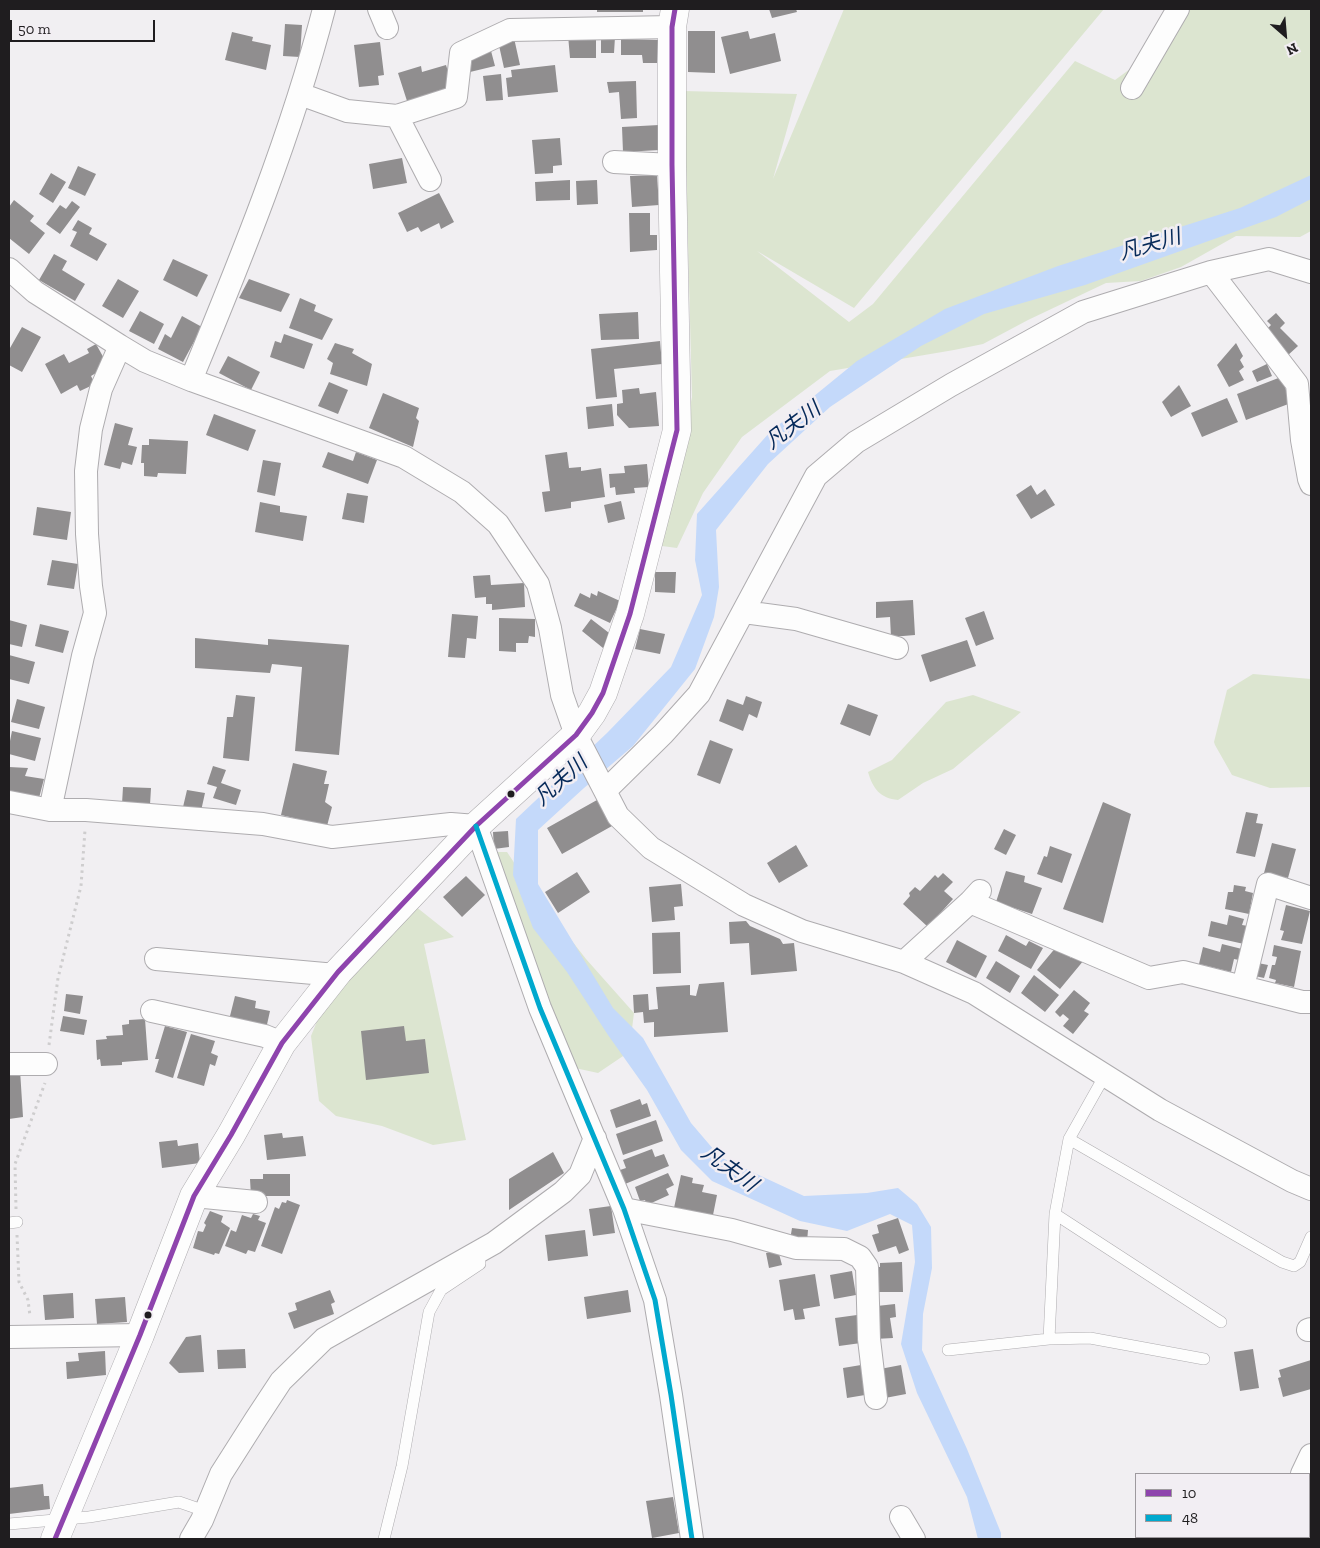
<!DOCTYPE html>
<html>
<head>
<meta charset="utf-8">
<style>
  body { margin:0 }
  #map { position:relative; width:1320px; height:1548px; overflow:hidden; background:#f1eff2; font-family:"Zilla Slab",serif }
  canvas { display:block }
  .frame { position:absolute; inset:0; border:10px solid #1f1d1f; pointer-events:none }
  .legend { position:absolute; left:1135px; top:1473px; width:175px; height:65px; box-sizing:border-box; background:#f2eef3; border:1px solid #9e9a9e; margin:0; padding:6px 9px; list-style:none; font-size:15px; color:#1f1d1f }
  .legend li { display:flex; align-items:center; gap:10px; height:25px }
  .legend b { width:25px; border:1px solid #9e9a9e }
  .north { position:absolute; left:1260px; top:10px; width:50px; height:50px; -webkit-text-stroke:4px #f2eef3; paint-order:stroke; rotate:153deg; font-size:14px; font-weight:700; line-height:20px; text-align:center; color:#1f1d1f }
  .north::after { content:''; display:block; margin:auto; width:18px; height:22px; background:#1f1d1f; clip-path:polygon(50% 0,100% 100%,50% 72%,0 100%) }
  .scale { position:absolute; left:10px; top:20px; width:145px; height:22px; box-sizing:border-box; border:2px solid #1f1d1f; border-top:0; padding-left:6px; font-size:15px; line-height:18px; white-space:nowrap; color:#1f1d1f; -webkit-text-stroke:4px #f2eef3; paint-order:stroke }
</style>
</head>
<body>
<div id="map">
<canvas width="1320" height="1548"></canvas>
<div class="frame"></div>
<ul class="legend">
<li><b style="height:6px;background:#8e44ad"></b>10</li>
<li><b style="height:6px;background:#00a9ce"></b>48</li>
</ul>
<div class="north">N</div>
<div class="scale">50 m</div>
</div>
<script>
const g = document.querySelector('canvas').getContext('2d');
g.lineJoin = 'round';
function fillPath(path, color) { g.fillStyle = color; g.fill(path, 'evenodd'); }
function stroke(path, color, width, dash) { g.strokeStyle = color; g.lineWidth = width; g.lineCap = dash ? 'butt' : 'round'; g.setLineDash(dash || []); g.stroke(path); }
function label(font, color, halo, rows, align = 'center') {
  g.font = font + ' "Zilla Slab","Noto Sans JP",serif'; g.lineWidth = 5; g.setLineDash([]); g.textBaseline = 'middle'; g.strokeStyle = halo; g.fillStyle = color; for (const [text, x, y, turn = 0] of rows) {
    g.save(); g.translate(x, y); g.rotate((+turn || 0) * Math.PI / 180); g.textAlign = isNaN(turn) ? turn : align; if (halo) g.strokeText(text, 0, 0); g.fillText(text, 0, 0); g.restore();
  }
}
const green = new Path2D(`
  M844,9H1104L854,308L757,251L849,322L873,304L1075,61L1115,80L1137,64L1186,9H1311V231L1300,237L1236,236L1181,267L1141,281L1106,283L1028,320L983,344L954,350L830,371L742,437L703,493L677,548L662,546L692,397L684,91L797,94L773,179Z
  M1253,674L1311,679V787L1270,788L1232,775L1215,745L1214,742L1227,690Z
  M973,695L1021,712L953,769L923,783L898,800C880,798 873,789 868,772L892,760L946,702Z
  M497,852H507L533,891L586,959L634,1013L629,1052L598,1073L575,1068L512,907Z
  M415,906L454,937L424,944L466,1140L433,1145L382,1126L336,1116L319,1101L311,1036L320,1014Z`);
const water = new Path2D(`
  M1311,175V199L1276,217L1085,285L984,314L921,346L830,407L768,464L716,530L719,587L714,617L695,669L633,746L584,788L538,830V884L613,1008L643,1038L691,1123L720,1157L804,1196L867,1193L898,1188L917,1204L931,1227L932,1268L923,1314L922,1350L967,1449L1001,1533V1539H978L967,1497L917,1393L901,1344L915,1262L912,1225L890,1214L847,1231L800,1221L712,1181L681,1150L647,1090L608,1035L567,972L533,928L513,875L516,819L607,733L671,667L702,595L695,560L697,514L770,432L857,361L945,309L1058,266L1240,208Z`);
const building = new Path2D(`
  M597,9H643V12H597Z
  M769,9H796L797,12L772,18Z
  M285,24L302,25L300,57L283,56Z
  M688,31H715V73L688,72Z
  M748,31L750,39L775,33L781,61L730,74L721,37Z
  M232,32L253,37L252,41L271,45L266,70L225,60Z
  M568,35H596V58H570Z
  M601,37H615L614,53H601Z
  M514,38L520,65L504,68L498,41Z
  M621,39L658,40L657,63H643L642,55H621Z
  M380,42L384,75L378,76L379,85L359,87L354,45Z
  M490,47L495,66L470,72L473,52Z
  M446,65L453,87L407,101L398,73L421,66L422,72Z
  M555,65L558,92L508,97L506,78L512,77L511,70Z
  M501,74L503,100L486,101L483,76Z
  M636,81L637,118L621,119L619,92L609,93L607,82Z
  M659,125L660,150L623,152L622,127Z
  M560,138L562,165L553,166V173L535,174L532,140Z
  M402,158L407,183L373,189L369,164Z
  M78,166L96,174L85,196L68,188Z
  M51,173L66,182L53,203L39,194Z
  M657,175L659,205L632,207L630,176Z
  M570,180V200L536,201L535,182Z
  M597,180L598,204L577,205L576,181Z
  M439,193L454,222L441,229L439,223L421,232L418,227L407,232L398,213Z
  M14,200L34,216L30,221L45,233L29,254L9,238V207Z
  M72,201L80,207L60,234L46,224L60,205L66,209Z
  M629,213H650V235H657V250L630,252Z
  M78,220L92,228L89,234L107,244L97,261L70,246L77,232L72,230Z
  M54,254L67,261L62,270L85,284L75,301L39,280Z
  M173,259L208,275L197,297L163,280Z
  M118,279L139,291L123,318L102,306Z
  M249,279L290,294L281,312L239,298Z
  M300,298L316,305L314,311L333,319L322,340L289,328Z
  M140,311L164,324L154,344L129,331Z
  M638,312L639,339L601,340L599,314Z
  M1276,313L1285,323L1280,328L1298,346L1287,356L1264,332L1271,325L1267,321Z
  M182,316L202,327L183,362L158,349L165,334L171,338Z
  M22,327L41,337L22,372L9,365V347L10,348Z
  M284,334L313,344L304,369L270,357L275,341L281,343Z
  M660,341L662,364L614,369L617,397L596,399L591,349Z
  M335,343L354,349L352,353L372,364L367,386L330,374L333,363L327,359Z
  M1236,343L1243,356L1240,360L1244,367L1239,371L1244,380L1229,387L1217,365Z
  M96,344L106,362L99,366L101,370L91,376L95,384L80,391L77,385L61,394L45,364L64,354L69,363L89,353L87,349Z
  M228,356L260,372L251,390L219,373Z
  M1267,364L1272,376L1257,382L1252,371Z
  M1281,377L1291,403L1246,420L1237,394Z
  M329,382L348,390L338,414L318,406Z
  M1179,385L1191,406L1171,417L1162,402Z
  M639,388L640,394L656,392L659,426L629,428L617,415V404L623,403L622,390Z
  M383,393L419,408L416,418L419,421L413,447L369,428Z
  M1227,398L1238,422L1202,437L1191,413Z
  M612,404L614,426L588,429L586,407Z
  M214,414L256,430L248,451L206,435Z
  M115,423L133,428L128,445L137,447L132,465L122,462L120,469L104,465Z
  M149,439L188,441L186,474L158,473L157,477L144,476V463H141L142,445H149Z
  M328,452L353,461L356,452L377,460L368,484L322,467Z
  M567,452L569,468L581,467V471L601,468L605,497L571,502V508L545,512L542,492L550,491L545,455Z
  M263,460L281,463L275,496L257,492Z
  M647,464L649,487L634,488L635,493L616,495L615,487L610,488L609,474L625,473L624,466Z
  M1031,485L1037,495L1045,489L1055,505L1031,519L1016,495Z
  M347,493L368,496L364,523L342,519Z
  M621,501L625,519L608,523L604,505Z
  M260,502L280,506V512L307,516L303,541L255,532Z
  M37,507L71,512L67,540L33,535Z
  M52,560L78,564L74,589L47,585Z
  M655,572H676L675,593L655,592Z
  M490,575L491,585L524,583L525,607L492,610V604H486V597L475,598L473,576Z
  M598,591L620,601L610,623L574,606L580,593L590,598L591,593L597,596Z
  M913,600L915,635L891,637L890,617L876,618V602Z
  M984,611L994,639L976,646L965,618Z
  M452,614L478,616L476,639L467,638L465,658L448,657Z
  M499,618L535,619V637L529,636L528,643H516V652L499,651Z
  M591,619L613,636L603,648L582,631Z
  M9,620L27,625L22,647L9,644Z
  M40,624L69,631L63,653L35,646Z
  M640,629L665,634L660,654L635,649Z
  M195,638L268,645V639L349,645L339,755L295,751L302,667L272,664L270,673L195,668Z
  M967,640L976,666L930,682L921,655Z
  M9,655L35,662L29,684L9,679Z
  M236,695L255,697L249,761L223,758L227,717H233Z
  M746,696L762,702L757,718L749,714L743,731L719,721L727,699L743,705Z
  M17,699L45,707L39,729L11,722Z
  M848,704L878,715L870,736L840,724Z
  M12,731L41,738L35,761L9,754V746Z
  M710,740L733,749L720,784L697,775Z
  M293,763L327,771L324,784H329L325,802L332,807L327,826L281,815Z
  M213,766L226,770L221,783L241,790L236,805L213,798L217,787L207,784Z
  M9,767L28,768L25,776L44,779L39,798L9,794Z
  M123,787L151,788L150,805L122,804Z
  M187,790L205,793L201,811L183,807Z
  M597,800L612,826L562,854L547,828Z
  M1103,802L1131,814L1103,923L1063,909Z
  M1246,812L1258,814L1256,823L1263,824L1255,857L1236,853Z
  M1004,829L1016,835L1006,855L994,849Z
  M508,831L509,847L494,849L493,832Z
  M1272,843L1296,849L1288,878L1264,873Z
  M796,845L808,866L779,883L767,863Z
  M1050,846L1072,854L1062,883L1037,874L1044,856L1047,857Z
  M1006,871L1025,876L1024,882L1042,888L1032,914L996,902Z
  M577,872L590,892L558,913L545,892Z
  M943,873L953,882L944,891L953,899L928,927L903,904L910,896L909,893L915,887L920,891L935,875L938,878Z
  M466,876L485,895L462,917L443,897Z
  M681,884L683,906L674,907L675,920L652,922L649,887Z
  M1234,885L1246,887L1245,891L1253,893L1249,914L1225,909L1228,892H1233Z
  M1286,905L1310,911L1302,944L1281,940L1284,931L1280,930Z
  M1229,915L1244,919L1242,925L1248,926L1244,944L1208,936L1211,921L1227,925Z
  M746,921L750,926L780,939L783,944L794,943L797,971L751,975L749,943L730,944L729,922Z
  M680,932L681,973L653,974L652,933Z
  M1006,935L1026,946L1029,941L1043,948L1031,969L998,951Z
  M957,940L987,956L976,978L946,962Z
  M1222,944L1242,949L1239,960L1234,959L1231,972L1199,964L1203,947L1220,952Z
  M1274,945L1301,951L1294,987L1275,983L1276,980L1269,978L1272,965H1275L1277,957L1272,956Z
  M1057,946L1071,958L1076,953L1084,960L1060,989L1037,970Z
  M996,961L1020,976L1010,993L986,978Z
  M1258,963L1268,965L1264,978L1255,976Z
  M1034,975L1059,995L1045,1012L1021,993Z
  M724,982L728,1032L654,1037V1022L644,1023L643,1012L634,1013L633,995L648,994L649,1010L658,1009L656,987L690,985V995L696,996L699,984Z
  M1074,990L1090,1003L1084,1011L1089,1014L1073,1034L1063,1026L1069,1019L1063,1014L1060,1017L1055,1012Z
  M66,994L83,996L80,1014L64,1011Z
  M235,996L256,1001L255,1008L270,1011L266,1029L229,1020Z
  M63,1016L87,1020L84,1035L60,1031Z
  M145,1019L148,1060L122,1062V1065L101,1066L100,1059L97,1060L96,1040L107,1039L106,1036L123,1035L122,1025L129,1024V1020Z
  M165,1026L187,1032L173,1078L155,1072L159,1059H155Z
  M404,1026L406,1041L425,1039L429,1073L366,1080L361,1031Z
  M191,1034L215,1041L211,1053L218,1056L215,1066L210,1064L204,1086L177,1078Z
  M20,1070L23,1117L9,1119V1071Z
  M640,1099L642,1105L647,1103L651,1116L616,1128L610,1110Z
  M656,1120L663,1141L623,1155L616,1134Z
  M282,1133L283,1138L303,1136L306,1156L267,1160L264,1135Z
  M177,1140L178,1146L198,1143L200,1163L162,1168L159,1142Z
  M652,1149L655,1157L664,1154L669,1166L625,1184L620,1170L626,1168L623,1160Z
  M553,1152L564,1173L509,1210V1179Z
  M668,1173L674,1185L666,1189L669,1195L647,1205L645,1200L640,1201L635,1187Z
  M263,1174H290V1196H251L250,1179H263Z
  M681,1175L693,1178L692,1183L704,1185L702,1192L717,1195L713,1215L674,1208Z
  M287,1200L300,1205L282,1254L261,1246L275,1207L279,1209L282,1202L286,1203Z
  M611,1206L615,1233L593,1236L589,1209Z
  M210,1211L223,1216L221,1222L230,1228L219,1254L215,1253L214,1255L193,1248L198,1231L203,1232L206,1225L204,1223Z
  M253,1214L260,1216L258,1220L266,1223L255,1252L248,1250L246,1254L225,1246L231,1230L236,1232L242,1215L251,1218Z
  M898,1218L909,1250L899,1254L896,1246L878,1252L872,1235L879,1233L877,1225Z
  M792,1228L808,1230L807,1242L790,1240Z
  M585,1230L588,1256L548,1261L545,1235Z
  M778,1250L782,1265L769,1268L766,1253Z
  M902,1262L903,1292H875L874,1267H880V1263Z
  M852,1271L856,1295L834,1299L830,1275Z
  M815,1274L820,1306L803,1309L805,1319L795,1320L793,1309L784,1311L779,1280Z
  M330,1290L335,1302L331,1304L334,1314L294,1329L288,1313L297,1310L295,1303Z
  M628,1290L631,1312L587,1319L584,1297Z
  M73,1293L74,1318L45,1320L43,1295Z
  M125,1297L127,1322L97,1324L95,1299Z
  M895,1304L896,1317L890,1318L893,1338L875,1339L877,1306Z
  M857,1315L861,1343L839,1346L835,1318Z
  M201,1335L204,1372L179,1373L169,1363L186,1337Z
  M245,1349L246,1368L218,1369L217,1350Z
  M1253,1349L1259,1388L1240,1391L1234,1352Z
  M105,1351L106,1375L67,1379L66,1362L79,1361L78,1353Z
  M1311,1360V1389L1283,1397L1278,1378L1281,1377L1279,1370Z
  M861,1365L865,1395L847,1398L843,1368Z
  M901,1365L906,1394L885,1398L880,1369Z
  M43,1484L44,1496H49L50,1509L9,1514V1488Z
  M673,1497L679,1533L652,1538L646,1501Z`);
const path = new Path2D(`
  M49,1045L58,978L81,886L85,830
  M16,1209L15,1164L45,1083
  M17,1235L19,1282L28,1300L30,1316`);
const service = new Path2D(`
  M1069,1139L1282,1262L1294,1266L1300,1262L1311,1237
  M1055,1214L1221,1322
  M9,1223L17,1222
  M1049,1339L1055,1214L1069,1139L1105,1075
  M948,1350L1049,1339L1090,1338L1204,1359
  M9,1524L89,1517L179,1502L205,1511
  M384,1539L402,1466L429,1312L441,1290L480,1264L479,1252`);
const minor = new Path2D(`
  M379,9L387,28
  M1132,88L1178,9
  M300,94L347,111L397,116L456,97L461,53L510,30L672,27
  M397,116L430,180
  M614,162L672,165
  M9,269L35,292L120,346L145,361L191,380L404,457L462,492L498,524L538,584L550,628L562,695L576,735L618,816L651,848L744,905L802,931L904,962L974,993L1160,1110L1292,1181L1311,1189
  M1211,272L1297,384L1302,440L1309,479L1311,484
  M191,380C241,259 291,136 324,9
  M744,612L796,619L897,648
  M606,790L663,734L699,694L816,476L856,442L951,385L1083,312L1211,272L1269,259L1311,272
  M9,802L50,810H86L263,824L332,837L451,824L476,826L540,1008L624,1209L655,1300L671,1395L692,1539
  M50,810L83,656L95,613L91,586L87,534L86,471L91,429L101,389L120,346
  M970,902L1149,978L1183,972L1302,1002H1311
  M156,959L336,975
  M904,962L970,902L980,891
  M1243,987L1268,884L1311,898
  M152,1011L265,1036L282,1043
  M9,1064H46
  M194,1196L256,1202
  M624,1209L732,1230L796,1248L844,1249L860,1257L867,1267L869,1339L876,1398
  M1308,1330L1311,1329
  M9,1337L140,1335
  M1302,1474L1311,1455
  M901,1517L914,1539
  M1283,1537V1539
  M191,1539L202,1520L221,1474L256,1419L281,1381L324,1339L494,1243L563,1192L580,1175L595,1138`);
const tertiary = new Path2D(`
  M55,1539L140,1335L194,1196L231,1135L282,1043L338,972L476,826L576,735L592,713L603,693L630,614L677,430L672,165V27L675,9`);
const bus1 = new Path2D(`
  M55,1539L140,1335L194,1196L231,1135L282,1043L338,972L476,826L576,735L592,713L603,693L630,614L677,430L672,165V27L675,9`);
const bus2 = new Path2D(`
  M476,826L540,1008L624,1209L655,1300L671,1395L692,1539`);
const markers = [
  [511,794,4.5,"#1f1d1f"],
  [148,1315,4.5,"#1f1d1f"]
];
const waterNames = [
  ["凡夫川",1150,245,-16],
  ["凡夫川",793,426,-37],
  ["凡夫川",561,781,-42],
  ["凡夫川",729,1169,36]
];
fillPath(green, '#dce5d0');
fillPath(water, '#c4d9fa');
fillPath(building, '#908e8f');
stroke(service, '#aeacaf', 12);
stroke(minor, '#aeacaf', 24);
stroke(tertiary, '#aeacaf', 29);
stroke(path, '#cecdce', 3, [2.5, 4]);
stroke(service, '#fdfdfd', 11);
stroke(minor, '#fdfdfd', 22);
stroke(tertiary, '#fdfdfd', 28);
stroke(bus1, '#8e44ad', 5);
stroke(bus2, '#00a9ce', 5);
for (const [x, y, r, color] of markers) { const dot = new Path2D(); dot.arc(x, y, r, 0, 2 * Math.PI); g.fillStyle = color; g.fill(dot); stroke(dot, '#f2eef3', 2); }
label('italic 21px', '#052959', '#f2eef3', waterNames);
</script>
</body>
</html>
